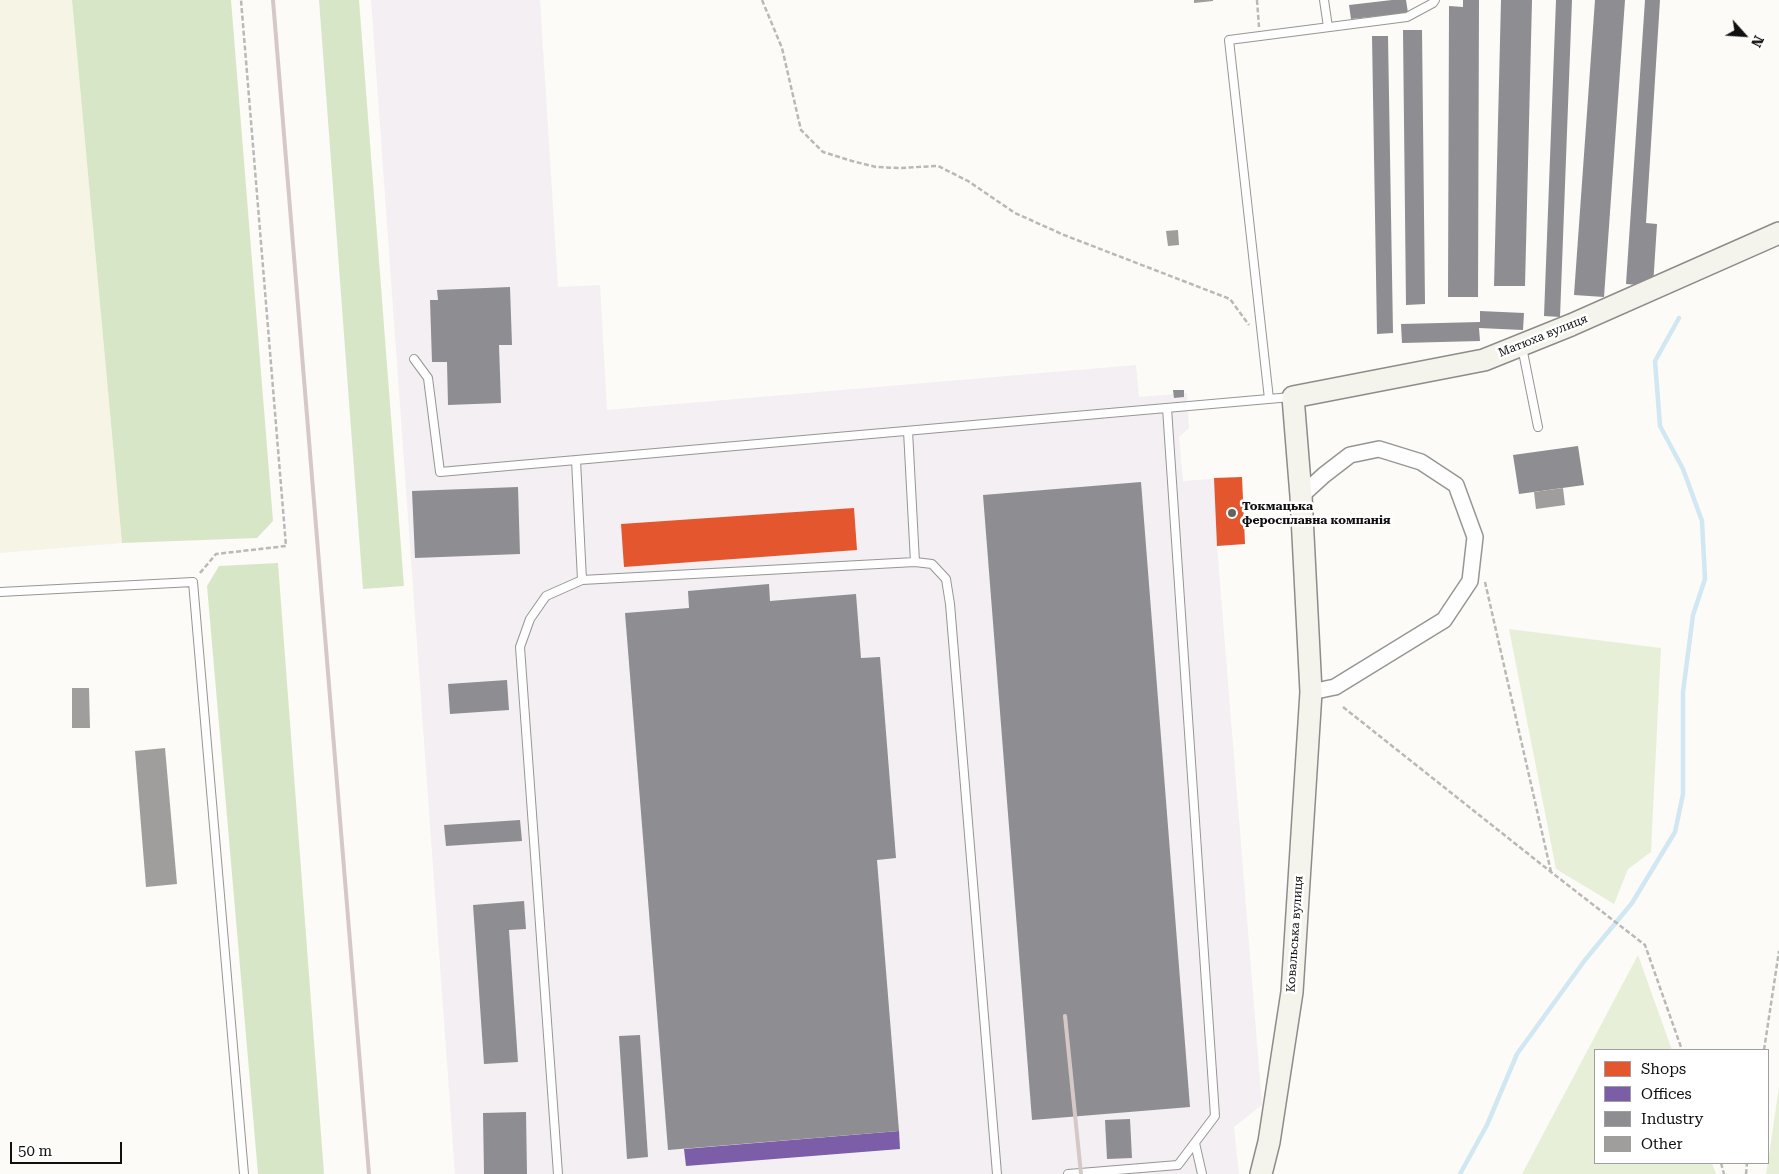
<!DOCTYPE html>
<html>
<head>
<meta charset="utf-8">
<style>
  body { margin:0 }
  #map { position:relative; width:1779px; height:1174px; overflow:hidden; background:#fcfbf7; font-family:"Roboto Serif",serif }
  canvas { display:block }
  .legend { position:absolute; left:1594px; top:1049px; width:175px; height:115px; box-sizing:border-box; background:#fff; border:1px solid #9f9f9f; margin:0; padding:6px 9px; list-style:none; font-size:15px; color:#101010 }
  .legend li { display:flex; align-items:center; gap:10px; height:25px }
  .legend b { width:25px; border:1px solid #9f9f9f }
  .north { position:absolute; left:1719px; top:10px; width:50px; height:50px; -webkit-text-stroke:4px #fff; paint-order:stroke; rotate:116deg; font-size:14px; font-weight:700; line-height:20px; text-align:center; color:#101010 }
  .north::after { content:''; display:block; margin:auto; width:18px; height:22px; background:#101010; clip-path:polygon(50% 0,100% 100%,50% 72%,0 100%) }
  .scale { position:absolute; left:10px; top:1142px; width:112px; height:22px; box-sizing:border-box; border:2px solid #101010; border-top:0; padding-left:6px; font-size:15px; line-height:18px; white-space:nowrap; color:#101010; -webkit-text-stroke:4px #fff; paint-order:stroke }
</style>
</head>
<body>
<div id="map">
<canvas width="1779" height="1174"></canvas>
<ul class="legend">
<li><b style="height:14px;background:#e4572e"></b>Shops</li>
<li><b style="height:14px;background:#7b5ea7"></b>Offices</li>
<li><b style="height:14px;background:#8d8d92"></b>Industry</li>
<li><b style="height:14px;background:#a09e9c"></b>Other</li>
</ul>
<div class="north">N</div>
<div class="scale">50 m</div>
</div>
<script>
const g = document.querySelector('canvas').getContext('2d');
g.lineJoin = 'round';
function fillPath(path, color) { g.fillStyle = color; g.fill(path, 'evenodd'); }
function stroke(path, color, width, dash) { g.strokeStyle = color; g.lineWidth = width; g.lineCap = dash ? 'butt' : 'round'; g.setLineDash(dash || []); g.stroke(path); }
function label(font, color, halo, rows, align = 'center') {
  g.font = font + ' "Roboto Serif",serif'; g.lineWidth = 5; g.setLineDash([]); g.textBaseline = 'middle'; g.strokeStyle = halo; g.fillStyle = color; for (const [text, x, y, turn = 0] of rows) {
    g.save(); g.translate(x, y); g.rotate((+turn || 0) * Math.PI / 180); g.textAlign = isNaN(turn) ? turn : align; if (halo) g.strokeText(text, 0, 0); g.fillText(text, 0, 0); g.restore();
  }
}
const industrial = new Path2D(`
  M371,0H540L558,287L600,285L607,410L1136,365L1139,397L1187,393L1189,428L1179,437L1183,481L1242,477L1245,544L1217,546L1262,1105L1234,1127L1239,1174H455Z`);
const farmland = new Path2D(`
  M0,0H72L122,543L0,553Z`);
const green = new Path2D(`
  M1509,629L1661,648L1651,852L1628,869L1614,904L1556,869Z
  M1638,955L1672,1050H1595V1163H1712L1716,1174H1522Z
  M1779,1086V1174H1766L1768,1163Z`);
const forest = new Path2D(`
  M72,0H231L273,521L257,538L122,543Z
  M319,0H359L404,586L363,589Z
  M278,563L324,1174H258L207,586L219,566Z`);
const shops = new Path2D(`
  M1242,477L1245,544L1217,546L1214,478Z
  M854,508L857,550L624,567L621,524Z`);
const offices = new Path2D(`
  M899,1131L900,1149L686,1166L684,1149Z`);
const industry = new Path2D(`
  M1392,0H1406L1408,13L1351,19L1349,5Z
  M1463,0H1479L1478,297H1448L1449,6L1463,7Z
  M1501,0H1532L1525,286H1494Z
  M1556,0H1572L1560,317L1544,316Z
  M1595,0H1625L1604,297L1574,295Z
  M1645,0H1660L1646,223L1657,224L1653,286L1626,284Z
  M1403,30H1422L1425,304L1406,305Z
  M1372,36H1388L1393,333L1377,334Z
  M510,287L512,345H499L501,403L448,405L447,362H432L430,300H438L437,290Z
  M1480,311L1524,313L1523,330L1479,328L1480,341L1402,343L1401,324L1480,322Z
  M1173,390H1184V397L1174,398Z
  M1578,446L1584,485L1519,494L1513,455Z
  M1141,482L1190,1107L1032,1120L983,495Z
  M518,487L520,554L415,558L412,491Z
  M769,584L770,601L856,594L861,658L880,657L896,858L877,860L899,1131L668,1150L625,613L689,608L688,591Z
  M507,680L509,710L450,714L448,684Z
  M520,820L522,841L446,846L444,825Z
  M524,901L526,929L509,930L518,1062L484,1064L473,905Z
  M640,1035L648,1157L627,1159L619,1036Z
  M526,1112L527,1174H484L483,1113Z
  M1130,1119L1132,1158L1107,1159L1105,1120Z`);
const stream = new Path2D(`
  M1460,1174L1487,1125L1517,1054L1585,960L1632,903L1675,832L1683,794V692L1693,615L1705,579L1702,521L1683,469L1660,426L1655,361L1679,318`);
const building = new Path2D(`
  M1194,0H1213V1L1194,3Z
  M1178,230L1179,245L1168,246L1166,231Z
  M1563,488L1565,505L1536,509L1534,492Z
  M72,688H89L90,728H72Z
  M165,748L177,884L146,887L135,751Z`);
const path = new Path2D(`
  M762,0L782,48L801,130L823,152L852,161L876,167L899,168L938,166L968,181L1015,213L1064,235L1230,299L1249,325
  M1257,0L1259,27
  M200,573L216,554L286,546L241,0
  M1485,582L1551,872
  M1343,707L1551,872L1645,945L1682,1050
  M1764,1050L1779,951
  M1721,1163L1724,1174
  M1746,1174L1747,1163`);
const lane = new Path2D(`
  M1324,0L1328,27
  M1522,347L1538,427
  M414,359L428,378L440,472L1291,397
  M1269,399L1229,40L1407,17L1433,3L1435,0
  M908,431L915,562L932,564L946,579L950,604L997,1174
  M582,580L915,562
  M0,592L193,582L244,1174
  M1195,1143L1202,1174
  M558,1174L520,647L530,619L546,596L582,580L576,460
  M1068,1174L1178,1165L1215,1116L1167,408`);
const street = new Path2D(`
  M1301,496L1324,475L1350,455L1379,449L1421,462L1456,485L1475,537L1470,581L1444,620L1335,687L1311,692`);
const secondary = new Path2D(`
  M1261,1174L1269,1142L1292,992L1311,692L1301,496L1293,397L1484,360L1571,325L1779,233`);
const rail = new Path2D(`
  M273,0L369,1174
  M1065,1016L1081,1174`);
const markers = [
  [1232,513,5,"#636261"]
];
const streetNames = [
  ["Матюха вулиця",1543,336,-22],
  ["Ковальська вулиця",1295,934,-86]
];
const poiNames = [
  ["Токмацька",1242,506],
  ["феросплавна компанія",1242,520]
];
fillPath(industrial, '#f4eff2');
fillPath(farmland, '#f6f4e5');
fillPath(green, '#e7efd9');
fillPath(forest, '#d8e6c8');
fillPath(shops, '#e4572e');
fillPath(offices, '#7b5ea7');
fillPath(industry, '#8d8d92');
stroke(stream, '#d1e7f2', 4.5);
fillPath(building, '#a09e9c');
stroke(lane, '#969694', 10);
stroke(street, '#969694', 18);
stroke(secondary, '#8d8c8b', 24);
stroke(path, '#b9b9b8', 2.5, [5, 2.5]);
stroke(lane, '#fffefe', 8);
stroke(street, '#fffefe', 15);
stroke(secondary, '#f5f4ec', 21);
stroke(rail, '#d7c8c8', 4);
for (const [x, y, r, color] of markers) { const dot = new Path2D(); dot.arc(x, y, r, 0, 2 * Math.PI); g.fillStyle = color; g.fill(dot); stroke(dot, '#fff', 2); }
label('12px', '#101010', '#fff', streetNames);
label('bold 12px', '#101010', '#fff', poiNames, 'left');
</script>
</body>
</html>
